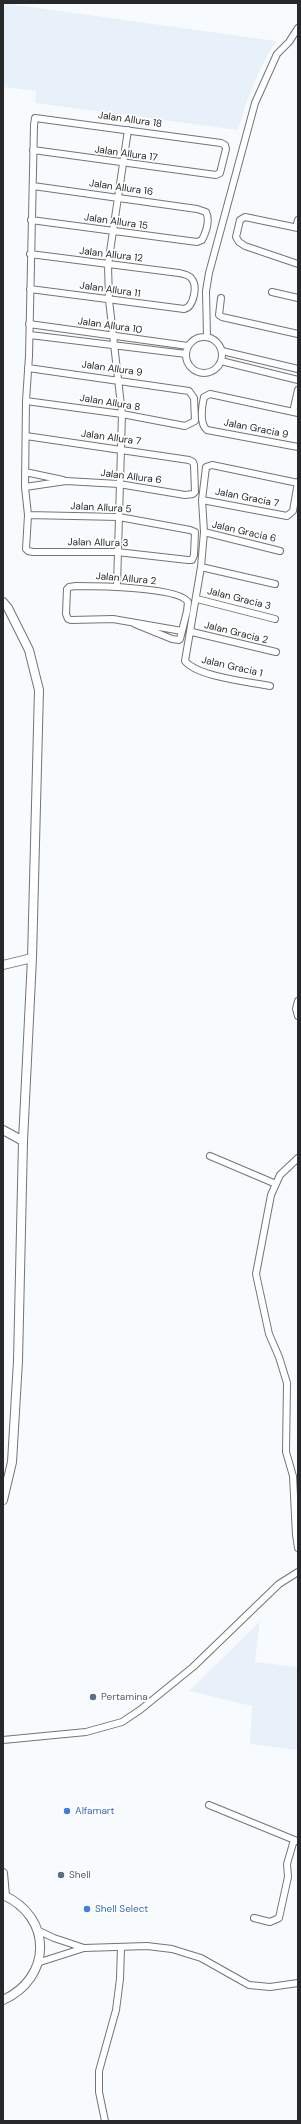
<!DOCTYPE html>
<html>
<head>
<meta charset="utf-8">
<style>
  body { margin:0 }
  #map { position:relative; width:301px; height:2124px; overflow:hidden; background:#f8fbfe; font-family:"DM Sans",sans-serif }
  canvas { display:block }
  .frame { position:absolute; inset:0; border:4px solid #272829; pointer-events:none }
</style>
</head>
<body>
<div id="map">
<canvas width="301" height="2124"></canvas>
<div class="frame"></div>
</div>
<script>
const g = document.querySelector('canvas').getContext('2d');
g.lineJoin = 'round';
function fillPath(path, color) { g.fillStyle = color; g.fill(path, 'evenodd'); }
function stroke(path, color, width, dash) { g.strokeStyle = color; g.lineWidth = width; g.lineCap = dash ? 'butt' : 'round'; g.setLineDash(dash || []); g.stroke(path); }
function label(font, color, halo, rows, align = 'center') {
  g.font = font + ' "DM Sans",sans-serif'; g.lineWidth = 3.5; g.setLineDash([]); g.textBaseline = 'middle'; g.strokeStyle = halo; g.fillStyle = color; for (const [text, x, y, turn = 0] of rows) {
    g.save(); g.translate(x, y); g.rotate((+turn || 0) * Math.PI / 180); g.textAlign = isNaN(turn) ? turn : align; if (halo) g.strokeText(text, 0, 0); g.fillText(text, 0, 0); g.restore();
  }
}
const built = new Path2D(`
  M3,3L276,41L261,67L246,104L238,130L35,103L36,91L3,87Z
  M260,1621L255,1662L298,1667V1750L250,1744L252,1706L189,1691Z`);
const minor = new Path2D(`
  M31,220L197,242L202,240C206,232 210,220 206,212L197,209L33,186
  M296,227L298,220
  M298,228L245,217L240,220L236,237L239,242L245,246L298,264
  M30,289L184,309C194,307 198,285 191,278C189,275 183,274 179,273L30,254
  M272,292L298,298
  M221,298L219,315L222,317L298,334
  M29,324L188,346
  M30,335L186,354
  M186 355a18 18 0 1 1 36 0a18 18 0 1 1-36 0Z
  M207,337L206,291L209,273L255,103L277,54L289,42L298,28
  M222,351L298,369
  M221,361L298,380
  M26,401L122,414L185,426L195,421L194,398L189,391L28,368
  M293,412L298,390
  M298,413L210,394L204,397C202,405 199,424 207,430L298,447
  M25,472L63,480
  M25,487L66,481L119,484L185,495L193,494L195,492L194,465L193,462L189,460L26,436
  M202,500L287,516L293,511L298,482
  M28,515L119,517L190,530L195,532L194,555L192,560H188L117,552H33L28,551L26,549L28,515L25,487L26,401L29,356L34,125L35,118L221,143L225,145L226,149L220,173L216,175L33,150
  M204,532L280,551
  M201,567L275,584
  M117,586L122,414L109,300L108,265L128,130
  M197,599L275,619
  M135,624L172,639L179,640L180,639L187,611L188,602C179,587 94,586 76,586L69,587L67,589L66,614L68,619L71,620L113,619L182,631
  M192,632L276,652
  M270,686C250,682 198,677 185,661L201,567L204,532L202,500L206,467L212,465L298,483
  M298,1001L296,1009L298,1016
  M210,1156L276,1184
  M298,1158L280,1175L271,1195L256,1274L269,1334L279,1357L287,1383L286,1452L293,1476L296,1535L298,1548
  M3,1740L86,1732L122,1722L140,1710L193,1667L279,1584L298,1572
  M209,1805L297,1841
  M254,1918L270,1922L279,1918L288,1877L287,1864L294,1840
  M39,1931L54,1938L84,1948
  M40,1962L84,1948L147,1946L172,1949L201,1958L249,1985L270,1987L298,1983
  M105,2121L99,2092V2071L116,2010L120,1979L121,1947`);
const tertiary = new Path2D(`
  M3,602L8,608L29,650L39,690L32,958L23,1141L18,1361L12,1462L3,1500
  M3,965L32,958
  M3,1130L23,1141
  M3,1873L5,1896
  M3,1895C53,1917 52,1978 3,2000`);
const markers = [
  [93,1697,4,"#5c6f8a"],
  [67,1811,4,"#3f7fe0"],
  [61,1875,4,"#5c6f8a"],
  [87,1909,4,"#3f7fe0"]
];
const streetNames = [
  ["Jalan Allura 18",130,120,8],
  ["Jalan Allura 17",126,154,8],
  ["Jalan Allura 16",121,188,8],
  ["Jalan Allura 15",116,222,8],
  ["Jalan Allura 12",111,255,7],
  ["Jalan Allura 11",110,290,8],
  ["Jalan Allura 10",110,326,8],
  ["Jalan Allura 9",112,369,8],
  ["Jalan Allura 8",110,403,9],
  ["Jalan Gracia 9",256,429,11],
  ["Jalan Allura 7",111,438,8],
  ["Jalan Allura 6",131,477,7],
  ["Jalan Gracia 7",247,498,11],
  ["Jalan Allura 5",101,508,3],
  ["Jalan Gracia 6",244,532,13],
  ["Jalan Allura 3",98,543,1],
  ["Jalan Allura 2",126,579,5],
  ["Jalan Gracia 3",239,599,14],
  ["Jalan Gracia 2",236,633,14],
  ["Jalan Gracia 1",232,667,13]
];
const serviceNames = [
  ["Pertamina",101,1697],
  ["Shell",69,1875]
];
const shopNames = [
  ["Alfamart",75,1811],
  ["Shell Select",95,1909]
];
fillPath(built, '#e8f1fa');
stroke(minor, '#727578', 8);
stroke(tertiary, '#727578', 10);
stroke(minor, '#fff', 6);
stroke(tertiary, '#fff', 8);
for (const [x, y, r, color] of markers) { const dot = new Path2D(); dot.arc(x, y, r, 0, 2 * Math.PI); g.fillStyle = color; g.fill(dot); stroke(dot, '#fff', 1.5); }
label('10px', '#272829', '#fff', streetNames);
label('10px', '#4e5e75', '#fff', serviceNames, 'left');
label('10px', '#366cbe', '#fff', shopNames, 'left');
</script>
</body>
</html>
